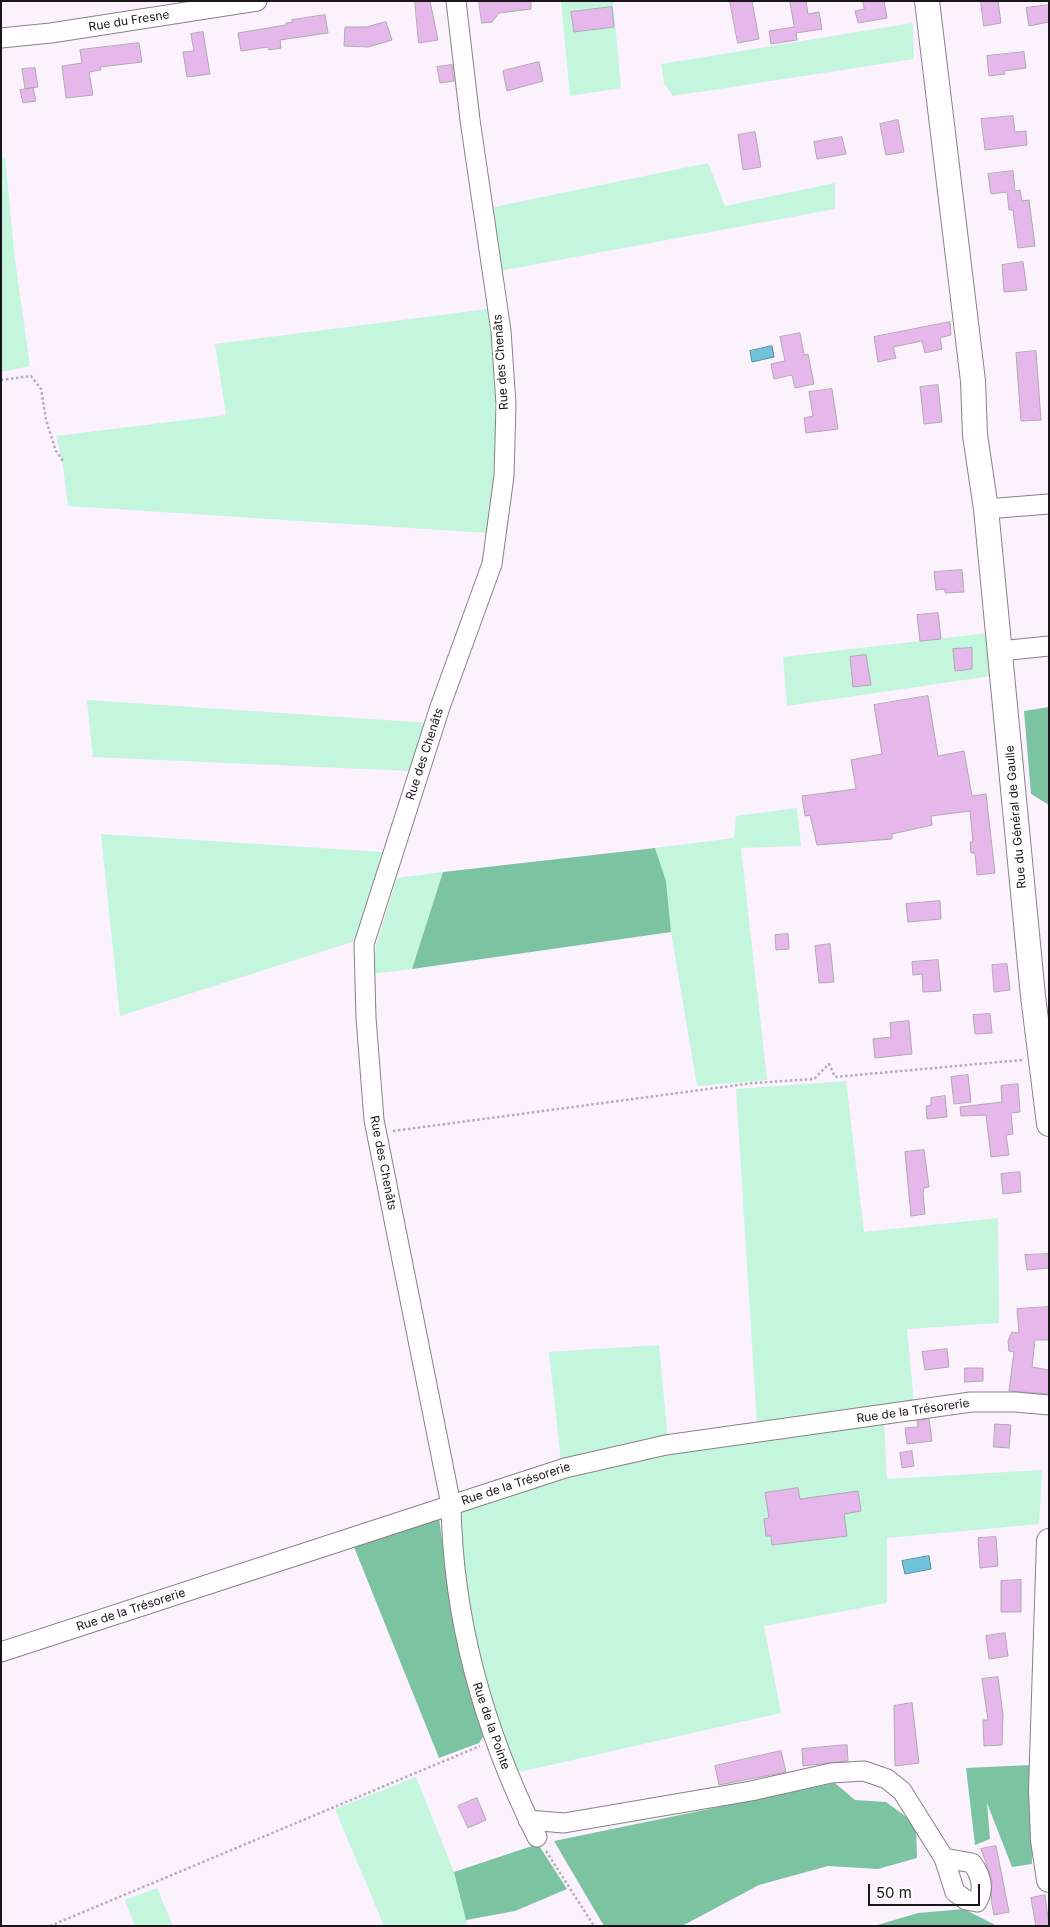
<!DOCTYPE html>
<html>
<head>
<meta charset="utf-8">
<style>
  body { margin:0 }
  #map { position:relative; width:1050px; height:1927px; overflow:hidden; background:#fbf2fd; font-family:Inter,sans-serif }
  canvas { display:block }
  .frame { position:absolute; inset:0; border:2px solid #191519; pointer-events:none }
  .scale { position:absolute; left:868px; top:1884px; width:112px; height:22px; box-sizing:border-box; border:2px solid #191519; border-top:0; padding-left:6px; font-size:15px; line-height:18px; white-space:nowrap; color:#191519; -webkit-text-stroke:4px #fff; paint-order:stroke }
</style>
</head>
<body>
<div id="map">
<canvas width="1050" height="1927"></canvas>
<div class="frame"></div>
<div class="scale">50 m</div>
</div>
<script>
const g = document.querySelector('canvas').getContext('2d');
g.lineJoin = 'round';
function fillPath(path, color) { g.fillStyle = color; g.fill(path, 'evenodd'); }
function stroke(path, color, width, dash) { g.strokeStyle = color; g.lineWidth = width; g.lineCap = dash ? 'butt' : 'round'; g.setLineDash(dash || []); g.stroke(path); }
function label(font, color, halo, rows, align = 'center') {
  g.font = font + ' Inter,sans-serif'; g.lineWidth = 5; g.setLineDash([]); g.textBaseline = 'middle'; g.strokeStyle = halo; g.fillStyle = color; for (const [text, x, y, turn = 0] of rows) {
    g.save(); g.translate(x, y); g.rotate((+turn || 0) * Math.PI / 180); g.textAlign = isNaN(turn) ? turn : align; if (halo) g.strokeText(text, 0, 0); g.fillText(text, 0, 0); g.restore();
  }
}
const green = new Path2D(`
  M561,1H613L621,88L570,96Z
  M913,23L914,59L673,96L664,83L661,64Z
  M5,157L15,260L30,366L1,372V158Z
  M708,163L725,206L835,183V209L499,271L489,208Z
  M488,309L497,379L500,448L488,533L68,506L63,466L56,436L226,415L215,344Z
  M988,633L991,676L787,706L783,657Z
  M87,700L430,723L410,771L93,757Z
  M797,808L801,846L741,848L767,1080L697,1086L671,932L666,881L655,848L734,838L736,816Z
  M101,834L382,852L358,940L120,1016Z
  M443,872L412,969L372,974L376,946L397,878Z
  M846,1081L864,1232L998,1218L999,1323L907,1329L914,1402L757,1424L736,1089Z
  M659,1345L668,1440L561,1461L549,1352Z
  M884,1422L887,1479L1042,1470L1039,1524L887,1538V1603L764,1626L781,1713L515,1773L470,1638L457,1520L465,1509L574,1474L693,1450Z
  M416,1777L454,1872L468,1926H384L335,1809Z
  M157,1888L173,1926H135L125,1900Z`);
const forest = new Path2D(`
  M1049,707V805L1031,794L1024,711Z
  M655,848L666,881L671,932L412,969L443,872Z
  M439,1518L445,1561L485,1734L479,1743L439,1758L352,1542Z
  M1031,1765L1032,1864L1012,1867L987,1803L990,1839L975,1845L966,1768Z
  M835,1783L855,1800L886,1802L916,1824L917,1858L878,1869L828,1866L759,1885L682,1926H604L554,1841Z
  M538,1844L567,1889L515,1911L466,1920L454,1872Z
  M964,1909L997,1926H874L918,1913Z`);
const water = new Path2D(`
  M772,346L774,357L752,362L750,351Z
  M929,1556L931,1569L905,1574L902,1561Z`);
const building = new Path2D(`
  M415,1H430L438,40L419,43Z
  M479,1H531V9L499,13L492,22L482,23Z
  M730,1H752L759,39L738,43Z
  M790,1H806L808,14L819,12L822,29L796,33L797,40L771,44L769,31L794,27Z
  M863,1H884L887,18L858,23L855,11L864,9Z
  M981,1H998L1001,23L984,26Z
  M1049,5V22L1029,26L1026,8Z
  M612,7L614,27L574,32L571,12Z
  M325,15L328,33L280,40L281,48L269,50L268,47L241,51L238,33L286,25V23L293,22L292,20Z
  M386,22L392,40L368,47L344,46L345,27H366Z
  M203,32L210,74L187,77L183,52L194,51L191,34Z
  M139,43L142,62L100,67L101,70L89,72L93,95L66,98L62,66L82,63L80,50Z
  M1024,52L1026,68L1004,71L1005,74L989,76L987,56Z
  M539,62L543,81L507,91L503,71Z
  M452,65L454,81L440,83L437,67Z
  M35,68L38,87L25,89L22,69Z
  M33,88L36,101L23,103L20,90Z
  M1013,116L1015,132L1026,131L1027,145L985,150L981,119Z
  M898,120L904,152L886,155L880,124Z
  M755,132L761,167L743,170L738,135Z
  M842,137L846,154L817,159L814,142Z
  M1013,171L1015,191L1020,190L1022,201L1029,200L1035,246L1018,248L1013,210H1009L1007,192L991,194L988,174Z
  M1023,262L1027,290L1004,292L1002,265Z
  M950,322L951,335L940,338L942,349L925,353L922,341L893,347L896,358L878,362L874,337Z
  M800,333L804,355L808,354L814,384L795,388L792,375L774,379L771,364L785,361L780,337Z
  M1036,351L1041,420L1021,421L1016,353Z
  M938,385L942,422L924,424L920,387Z
  M832,389L838,429L806,433L804,418L813,416L809,392Z
  M962,570L964,592L945,593V589L936,590L934,572Z
  M938,613L941,639L920,641L917,615Z
  M972,648V669L955,671L953,649Z
  M866,655L871,685L853,687L850,657Z
  M928,696L938,756L964,751L972,796L986,794L995,873L977,875L975,853H971L970,842H973L970,811L931,816L932,825L892,834V839L817,845L810,815L805,816L802,796L856,789L851,760L882,754L874,705Z
  M940,901L941,919L908,922L906,904Z
  M788,934L789,949L776,950L775,935Z
  M830,944L834,982L819,983L815,946Z
  M938,960L941,991L923,992L922,974L913,975L912,962Z
  M1007,964L1010,990L994,992L992,965Z
  M990,1014L992,1033L975,1034L973,1015Z
  M909,1021L912,1054L875,1058L873,1039L891,1037L890,1023Z
  M968,1075L971,1102L954,1104L951,1077Z
  M1018,1084L1020,1112L1011,1113L1013,1134L1006,1135L1009,1155L991,1157L986,1115L961,1116L960,1107L1002,1102L1001,1086Z
  M945,1096L947,1117L927,1119L926,1106L931,1105V1098Z
  M924,1150L929,1187L924,1188L923,1193L925,1214L911,1216L905,1152Z
  M1020,1172L1021,1192L1003,1194L1001,1174Z
  M1049,1254V1268L1027,1270L1025,1255Z
  M1049,1307V1340H1035L1032,1367L1049,1370V1394L1009,1391L1014,1352L1009,1351L1008,1341L1012,1332L1019,1333L1017,1309Z
  M947,1349L949,1367L925,1370L922,1352Z
  M965,1368H983V1381L965,1382Z
  M929,1419L932,1441L907,1444L905,1428L918,1427L917,1421Z
  M995,1424L1011,1425L1009,1448L994,1447Z
  M912,1451L914,1466L902,1468L900,1453Z
  M798,1488L800,1499L858,1491L861,1511L844,1514L847,1536L772,1545L771,1536H766L764,1519L769,1518L765,1493Z
  M996,1537L998,1566L980,1568L978,1538Z
  M1021,1580V1612H1001V1581Z
  M1005,1633L1008,1656L989,1659L986,1636Z
  M998,1677L1003,1715L1002,1745L984,1746L983,1720H988L982,1679Z
  M912,1703L919,1763L895,1766L894,1706Z
  M847,1745L848,1761L803,1766L802,1749Z
  M781,1751L786,1772L719,1785L715,1766Z
  M477,1798L486,1820L468,1828L458,1806Z
  M996,1846L1009,1912L994,1915L991,1899L992,1880L981,1849Z
  M1045,1895L1049,1926H1036L1031,1898Z`);
const path = new Path2D(`
  M1,380L31,376L41,389L46,420L56,451L63,461
  M393,1131L753,1083L814,1079L829,1064L835,1077L1022,1060
  M546,1851L594,1926
  M50,1926L480,1746`);
const minor = new Path2D(`
  M456,1L470,120L501,331L506,404L504,476L492,564L440,707L364,944L366,1018L374,1120L451,1505C453,1622 485,1733 537,1837
  M1,38L51,33L257,1
  M986,509L1049,504
  M1000,651L1049,646
  M1,1652L565,1468L666,1445L971,1402H1015L1049,1405
  M528,1820L564,1823L751,1791L831,1773L864,1771L887,1779L902,1791L944,1858L955,1892L966,1900L977,1902C985,1889 981,1875 972,1863L944,1858`);
const major = new Path2D(`
  M927,1L973,381L975,435L986,509L1033,996L1049,1124
  M1049,1541L1041,1790L1043,1840L1049,1880`);
const streetNames = [
  ["Rue du Fresne",129,21,-9],
  ["Rue des Chenâts",501,362,-94],
  ["Rue des Chenâts",425,754,-72],
  ["Rue du Général de Gaulle",1016,817,-95],
  ["Rue des Chenâts",383,1163,79],
  ["Rue de la Trésorerie",913,1411,-8],
  ["Rue de la Trésorerie",516,1484,-18],
  ["Rue de la Trésorerie",131,1610,-18],
  ["Rue de la Pointe",491,1726,71]
];
fillPath(green, '#c3f6dc');
fillPath(forest, '#7cc3a1');
fillPath(water, '#71c3db');
stroke(water, '#578fa1', 1);
fillPath(building, '#e5b7eb');
stroke(building, '#b1a9b2', 1);
stroke(minor, '#888089', 21);
stroke(major, '#888089', 26);
stroke(path, '#b5adb6', 2.5, [2.5, 2.5]);
stroke(minor, '#fff', 19);
stroke(major, '#fff', 24);
label('12px', '#191519', '#fff', streetNames);
</script>
</body>
</html>
